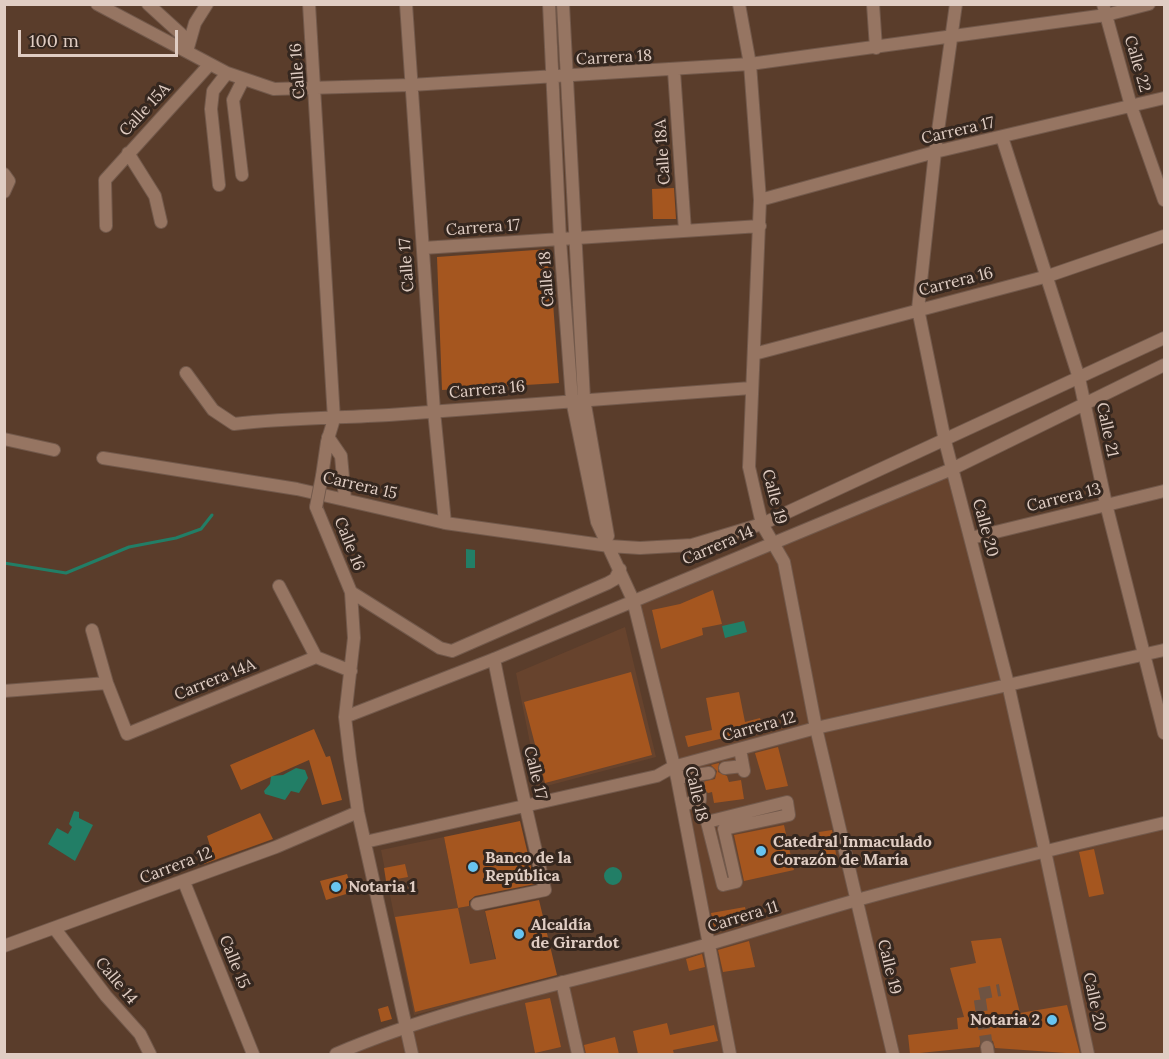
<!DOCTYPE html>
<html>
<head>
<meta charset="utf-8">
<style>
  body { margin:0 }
  #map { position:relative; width:1169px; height:1059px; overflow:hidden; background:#5a3d2b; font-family:Lora,serif }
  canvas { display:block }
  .frame { position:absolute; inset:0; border:6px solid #e0cdc3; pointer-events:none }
  .scale { position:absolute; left:18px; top:30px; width:160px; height:27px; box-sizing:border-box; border:3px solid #e0cdc3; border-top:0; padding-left:8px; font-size:18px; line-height:21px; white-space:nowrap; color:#e0cdc3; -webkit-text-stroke:4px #35271f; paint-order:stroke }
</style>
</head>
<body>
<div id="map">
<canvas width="1169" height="1059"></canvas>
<div class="frame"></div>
<div class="scale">100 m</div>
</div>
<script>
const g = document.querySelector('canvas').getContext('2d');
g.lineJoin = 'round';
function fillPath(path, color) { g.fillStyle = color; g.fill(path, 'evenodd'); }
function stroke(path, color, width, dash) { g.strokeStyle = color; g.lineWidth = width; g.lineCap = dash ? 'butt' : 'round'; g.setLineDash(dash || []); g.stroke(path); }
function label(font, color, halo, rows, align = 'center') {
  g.font = font + ' Lora,serif'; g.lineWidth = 6; g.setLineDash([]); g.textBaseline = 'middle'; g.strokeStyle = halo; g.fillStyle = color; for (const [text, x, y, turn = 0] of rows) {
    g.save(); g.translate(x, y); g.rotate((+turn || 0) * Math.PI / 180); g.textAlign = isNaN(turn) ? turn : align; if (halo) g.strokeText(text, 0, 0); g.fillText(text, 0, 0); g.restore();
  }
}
const built = new Path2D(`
  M952,469L1045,850L1164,823V1054H336L396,1029L708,945L674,766L634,601Z
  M625,627L656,757L539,788L516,673Z
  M444,837L458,908L483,903L502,992L414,1015L381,850Z`);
const water = new Path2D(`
  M466,549L475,550V568H466Z
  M744,621L747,632L725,638L722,626Z
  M296,768L305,770L308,778L299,793L291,791L285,800L265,794L264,791L270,784L271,776L283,775Z
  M74,811L79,812V818L93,825L75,861L48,844L57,828L68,834L72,827L69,824Z
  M604 876a9 9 0 1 1 18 0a9 9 0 1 1-18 0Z`);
const stream = new Path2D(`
  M4,563L66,573L129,547L176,538L201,529L212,515`);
const building = new Path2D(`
  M674,188L676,219H653L652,189Z
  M549,249L559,383L442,390L437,257Z
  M713,590L722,624L702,628L703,635L661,649L652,610L680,604Z
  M631,672L652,755L545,783L524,702Z
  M739,692L745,722L760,718L763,728L688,747L685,736L712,730L706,698Z
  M314,729L326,757L330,756L342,800L322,805L309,760L241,790L230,765Z
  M778,747L788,786L766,790L755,753Z
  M719,763L718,772L727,776L729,782L741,780L744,799L714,803L712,792L708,793L701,786L694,789L693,784L715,779L717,771L711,765Z
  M260,813L273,839L204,864L199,851L210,846L207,836Z
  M520,821L535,884L475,896L469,901V906L458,908L444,837Z
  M784,825L794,870L744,881L734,835Z
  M832,830L837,860L826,864L819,832Z
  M1094,849L1104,894L1089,897L1079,852Z
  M405,864L408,877L386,881L384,868Z
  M347,874L353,892L326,900L320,881Z
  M539,900L557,975L415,1012L395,917L458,908L470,964L496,959L485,911Z
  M745,907L748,923L715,932L711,913Z
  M1001,938L1020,1013L1067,1005L1080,1054L995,1048L993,1041L986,1039L981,1041L979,1047L910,1054L908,1035L958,1029L957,1018L964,1017L950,968L976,963L971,941Z
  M749,941L755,967L723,972L718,950Z
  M702,954L705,967L689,971L686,959Z
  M550,998L561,1047L535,1053L525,1003Z
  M388,1006L392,1019L381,1022L378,1009Z
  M667,1023L670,1035L714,1025L718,1041L673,1050L674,1054H638L633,1031Z
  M615,1037L619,1054H586L584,1045Z`);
const minorTunnel = new Path2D(`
  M698,779L700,794
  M987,1047L979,994L1000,990`);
const minor = new Path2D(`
  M97,4L227,73L274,89L411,85L750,64L1106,15L1149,4
  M148,4L182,35L183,49
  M309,4L334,419L327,442L322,476
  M406,4L434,411L445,523
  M549,4L560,240L572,400L597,522L633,600L677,778L730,1054
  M563,4L584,399L608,536
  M739,4L750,64L760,200L749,467L762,524L784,562L816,728L893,1054
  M873,4L876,48
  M956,4L935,152L918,309L945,441L1008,684L1045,851L1088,1054
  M1103,4L1131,106L1164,200
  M187,51L195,23L207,4
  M674,71L685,231
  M1002,137L1079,378L1106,504L1164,733
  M128,153L155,196L161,222
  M4,174L9,181L4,192
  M242,175L233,100L243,80
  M219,185L211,109L213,91L227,73
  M760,200L935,152L1164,98
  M106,226L105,180L210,64
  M423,248L760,226
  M754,354L1048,276L1164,236
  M186,373L213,410L234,424C286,418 337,418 389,415L751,388
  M328,437L341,456L345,499
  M4,439L54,450
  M103,458L297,489L445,523L609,546L640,548L692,545L762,524L1164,338
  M316,507L351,592L354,638L345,717L350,759L358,812L412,1054
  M971,538L1164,491
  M279,586L316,657
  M351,592L440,648L452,651L608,583L615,579L620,569
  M92,630L107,683L127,734L316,657
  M316,657L351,671
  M4,691L107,683
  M345,717L494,659L952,469L1164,365
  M740,749L744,771
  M725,768L743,766
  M677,778L709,773
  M787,802L789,815L724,829L736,882L723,885L707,822Z
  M683,805L700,800V794
  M365,842L657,776L673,767L816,728L1164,650
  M184,882L253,1054
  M477,904L545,890C527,813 509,737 494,659
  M55,929L106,996L140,1034L150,1054
  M4,946L276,847L358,812
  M562,982L578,1054
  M987,1047L988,1054
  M336,1054C455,1003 584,980 709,944C758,930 807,914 857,900C959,872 1061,847 1164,823`);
const minorBridge = new Path2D(`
  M316,507L322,476`);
const markers = [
  [761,851,6,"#68c4f0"],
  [473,867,6,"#68c4f0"],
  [336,887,6,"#68c4f0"],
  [519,934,6,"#68c4f0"],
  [1052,1020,6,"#68c4f0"]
];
const streetNames = [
  ["Carrera 18",614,58,-3],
  ["Calle 22",1137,64,74],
  ["Calle 16",298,71,-94],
  ["Calle 15A",145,110,-47],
  ["Carrera 17",958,131,-13],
  ["Calle 18A",663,152,-94],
  ["Carrera 17",483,228,-4],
  ["Calle 17",407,265,-94],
  ["Calle 18",547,279,-94],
  ["Carrera 16",956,282,-14],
  ["Carrera 16",487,390,-5],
  ["Calle 21",1107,430,78],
  ["Carrera 15",360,486,13],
  ["Calle 19",774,497,75],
  ["Carrera 13",1064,498,-14],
  ["Calle 20",985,528,75],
  ["Calle 16",349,544,68],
  ["Carrera 14",718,546,-23],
  ["Carrera 14A",215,680,-22],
  ["Carrera 12",759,727,-15],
  ["Calle 17",535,773,76],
  ["Calle 18",696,794,77],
  ["Carrera 12",176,866,-21],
  ["Carrera 11",743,917,-17],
  ["Calle 15",234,962,68],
  ["Calle 19",889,967,76],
  ["Calle 14",116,981,50],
  ["Calle 20",1094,1002,78]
];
const poiNames = [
  ["Catedral Inmaculado",773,842],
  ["Corazón de María",773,860],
  ["Banco de la",485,858],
  ["República",485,876],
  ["Notaria 1",348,887],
  ["Alcaldía",531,925],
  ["de Girardot",531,943],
  ["Notaria 2",1040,1020,"right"]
];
fillPath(built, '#67432d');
fillPath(water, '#227e66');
stroke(stream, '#227e66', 3);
fillPath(building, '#a5561f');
stroke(minorTunnel, '#6e5342', 12, [12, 6]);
stroke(minor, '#72594b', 14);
stroke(minor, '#967562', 12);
stroke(minorBridge, '#72594b', 14, []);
stroke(minorBridge, '#967562', 12);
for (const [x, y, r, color] of markers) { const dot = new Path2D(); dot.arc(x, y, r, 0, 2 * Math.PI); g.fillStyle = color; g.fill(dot); stroke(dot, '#35271f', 2); }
label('16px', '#e0cdc3', '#35271f', streetNames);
label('bold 16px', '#e0cdc3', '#35271f', poiNames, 'left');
</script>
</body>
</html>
